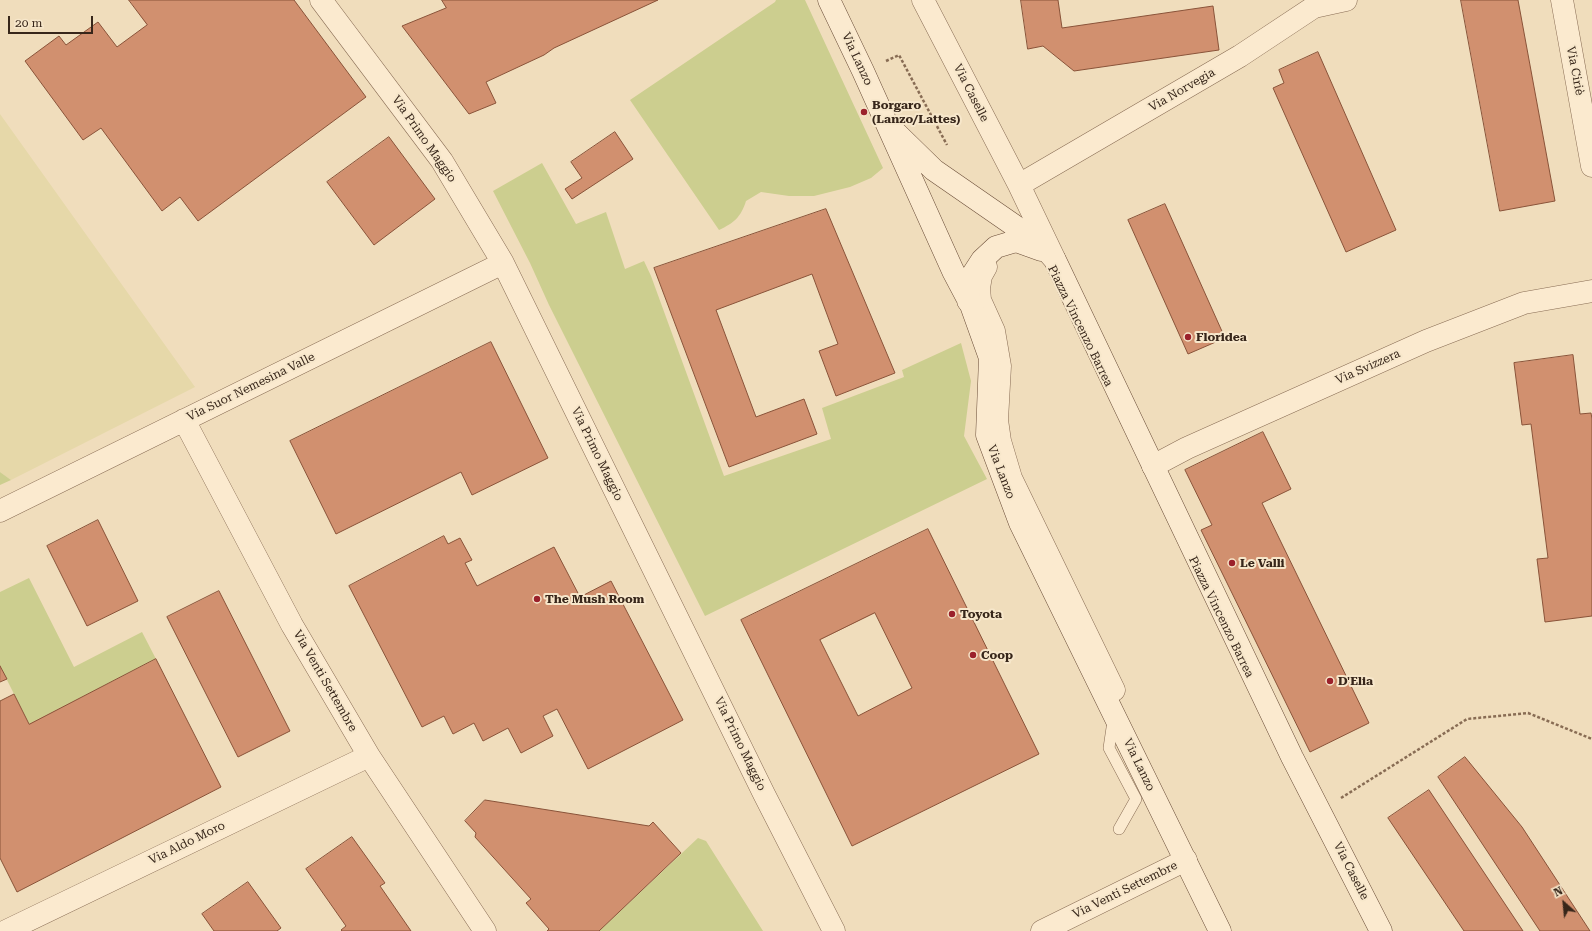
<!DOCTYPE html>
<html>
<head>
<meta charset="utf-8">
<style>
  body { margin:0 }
  #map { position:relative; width:1592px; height:931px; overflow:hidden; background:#f0ddbc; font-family:"Roboto Serif",serif }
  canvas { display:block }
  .north { position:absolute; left:1544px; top:883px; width:40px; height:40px; -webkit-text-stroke:3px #f7e7cb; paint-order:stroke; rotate:333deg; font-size:11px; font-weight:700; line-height:16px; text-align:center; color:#37261a }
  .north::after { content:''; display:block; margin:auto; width:14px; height:18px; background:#37261a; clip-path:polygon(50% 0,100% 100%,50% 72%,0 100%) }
  .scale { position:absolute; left:8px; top:16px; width:85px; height:18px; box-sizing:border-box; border:2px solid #37261a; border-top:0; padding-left:5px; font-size:12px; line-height:14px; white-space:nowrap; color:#37261a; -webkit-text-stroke:3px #f7e7cb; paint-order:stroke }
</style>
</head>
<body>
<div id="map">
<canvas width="1592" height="931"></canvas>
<div class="north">N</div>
<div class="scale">20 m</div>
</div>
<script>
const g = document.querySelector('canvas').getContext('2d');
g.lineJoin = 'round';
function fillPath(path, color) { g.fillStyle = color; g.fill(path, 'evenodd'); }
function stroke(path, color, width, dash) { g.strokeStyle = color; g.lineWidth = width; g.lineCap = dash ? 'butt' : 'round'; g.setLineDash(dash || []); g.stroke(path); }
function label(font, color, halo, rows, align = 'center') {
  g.font = font + ' "Roboto Serif",serif'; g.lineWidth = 4; g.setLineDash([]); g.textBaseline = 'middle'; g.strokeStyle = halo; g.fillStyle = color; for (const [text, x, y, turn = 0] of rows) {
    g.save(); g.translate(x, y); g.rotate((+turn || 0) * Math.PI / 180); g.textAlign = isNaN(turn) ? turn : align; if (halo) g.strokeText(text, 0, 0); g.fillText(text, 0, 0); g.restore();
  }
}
const farmland = new Path2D(`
  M0,114L195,387L11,480L0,472Z`);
const green = new Path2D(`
  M776,0H805L883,168L871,178L850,187L814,196H789L761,192L746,201C741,217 734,223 719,230L630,100L775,2Z
  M542,163L576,224L606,212L625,269L644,261L651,276L724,476L831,439L822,408L904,377L902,370L961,343L971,381L964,436L987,479L705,616L549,305L530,263L493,191Z
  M0,472L11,480L0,485Z
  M29,578L74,667L142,632L156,659L29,724L0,666V592Z
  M698,838L706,841L763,931H599Z`);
const building = new Path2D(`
  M129,0H294L366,97L198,221L180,197L162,211L101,128L83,140L25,61L59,36L66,45L98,22L117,47L147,25Z
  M442,0H658L554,48L544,55L486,82L496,103L469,114L402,26L446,8Z
  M1021,0H1058L1062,28L1213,6L1219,50L1074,71L1043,46L1028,49Z
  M1461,0H1518L1555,201L1500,211Z
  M1318,52L1396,230L1346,252L1273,88L1284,83L1279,70Z
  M615,132L633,159L572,199L565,189L582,178L571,162Z
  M389,137L435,199L374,245L327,182Z
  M1165,204L1225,338L1188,354L1128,220Z
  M826,209L895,373L836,396L819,351L838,344L812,274L716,310L756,417L804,399L817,434L729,467L654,268Z
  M491,342L548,458L472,495L461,472L336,534L290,441Z
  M1573,355L1580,414L1591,413L1592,419V616L1545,622L1537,559L1548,558L1531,424L1522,425L1514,363Z
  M1263,432L1291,489L1262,503L1369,723L1310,752L1201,530L1212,525L1185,470Z
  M98,520L138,601L87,626L47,546Z
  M928,529L1039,754L852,846L741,620ZM875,613L912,688L858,716L820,640Z
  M444,536L448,544L460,538L472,560L465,563L477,586L554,547L580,597L611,581L683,720L588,769L557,709L543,716L553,736L521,753L508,728L483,741L474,723L453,734L444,716L422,727L349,586Z
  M219,591L290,731L238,757L167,617Z
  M156,659L221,787L17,892L0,858V701L14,694L29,724Z
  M0,666L7,679L0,682Z
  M1465,757L1522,827L1590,931H1540L1438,777Z
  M1429,790L1523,931H1464L1388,818Z
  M485,800L649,826L653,822L681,853L599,931H547L549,929L526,903L531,899L475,837L476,833L465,821Z
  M352,837L385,883L380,886L411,931H342L341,930L346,926L306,869Z
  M248,882L281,928L277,931H214L202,914Z`);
const path = new Path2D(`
  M886,61L899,55L947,145
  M1341,798L1467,719L1528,713L1592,739`);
const lane = new Path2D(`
  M1113,721L1109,748L1136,799L1119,829`);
const street = new Path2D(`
  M321,0L442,161L503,263L764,794L834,931
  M923,0L1019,185L1054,258
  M1562,0L1592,166
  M1019,185L1240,56L1314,7L1346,0
  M986,267L981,276L979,288L980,300L994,331L1000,366L997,420L1000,441L1011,478L1114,690
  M184,420L292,625L369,756L485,931
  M1153,466L1187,448L1426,341L1524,303L1592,291
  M0,511L503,263
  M6,931L369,756
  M1042,931L1186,860`);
const secondary = new Path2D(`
  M829,0L863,71L953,271L971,305L990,358L987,435L1020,523L1220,931
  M895,132L934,170L1041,244L1055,260L1292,757L1381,931
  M968,301L969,280L982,260L996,247L1016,241L1041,250`);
const markers = [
  [864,112,4,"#9b212b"],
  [1188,337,4,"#9b212b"],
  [1232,563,4,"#9b212b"],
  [537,599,4,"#9b212b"],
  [952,614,4,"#9b212b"],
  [973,655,4,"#9b212b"],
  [1330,681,4,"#9b212b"]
];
const streetNames = [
  ["Via Lanzo",857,59,65],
  ["Via Ciriè",1575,71,79],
  ["Via Norvegia",1182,90,-30],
  ["Via Caselle",971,93,63],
  ["Via Primo Maggio",424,139,55],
  ["Piazza Vincenzo Barrea",1080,326,64],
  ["Via Svizzera",1368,367,-24],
  ["Via Suor Nemesina Valle",251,387,-26],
  ["Via Primo Maggio",597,454,64],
  ["Via Lanzo",1001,472,69],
  ["Piazza Vincenzo Barrea",1221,617,64],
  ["Via Venti Settembre",325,681,60],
  ["Via Primo Maggio",740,744,64],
  ["Via Lanzo",1139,765,64],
  ["Via Aldo Moro",187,843,-26],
  ["Via Caselle",1351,871,63],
  ["Via Venti Settembre",1125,890,-26]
];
const poiNames = [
  ["Borgaro",872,105],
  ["(Lanzo/Lattes)",872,119],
  ["Floridea",1196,337],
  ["Le Valli",1240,563],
  ["The Mush Room",545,599],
  ["Toyota",960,614],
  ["Coop",981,655],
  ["D'Elia",1338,681]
];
fillPath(farmland, '#e6d8a9');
fillPath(green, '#ccce8f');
fillPath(building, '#d1906f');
stroke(building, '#895339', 1);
stroke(lane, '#886c54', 12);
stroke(street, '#886c54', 23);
stroke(secondary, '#6a4d38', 23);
stroke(path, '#886c54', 2.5, [3, 2]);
stroke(lane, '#fbeacf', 11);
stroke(street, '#fbeacf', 22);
stroke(secondary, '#fbeacf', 22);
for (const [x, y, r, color] of markers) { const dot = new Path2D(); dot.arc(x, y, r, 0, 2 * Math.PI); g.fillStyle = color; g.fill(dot); stroke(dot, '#f7e7cb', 1.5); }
label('12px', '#37261a', '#f7e7cb', streetNames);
label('bold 12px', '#37261a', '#f7e7cb', poiNames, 'left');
</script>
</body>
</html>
